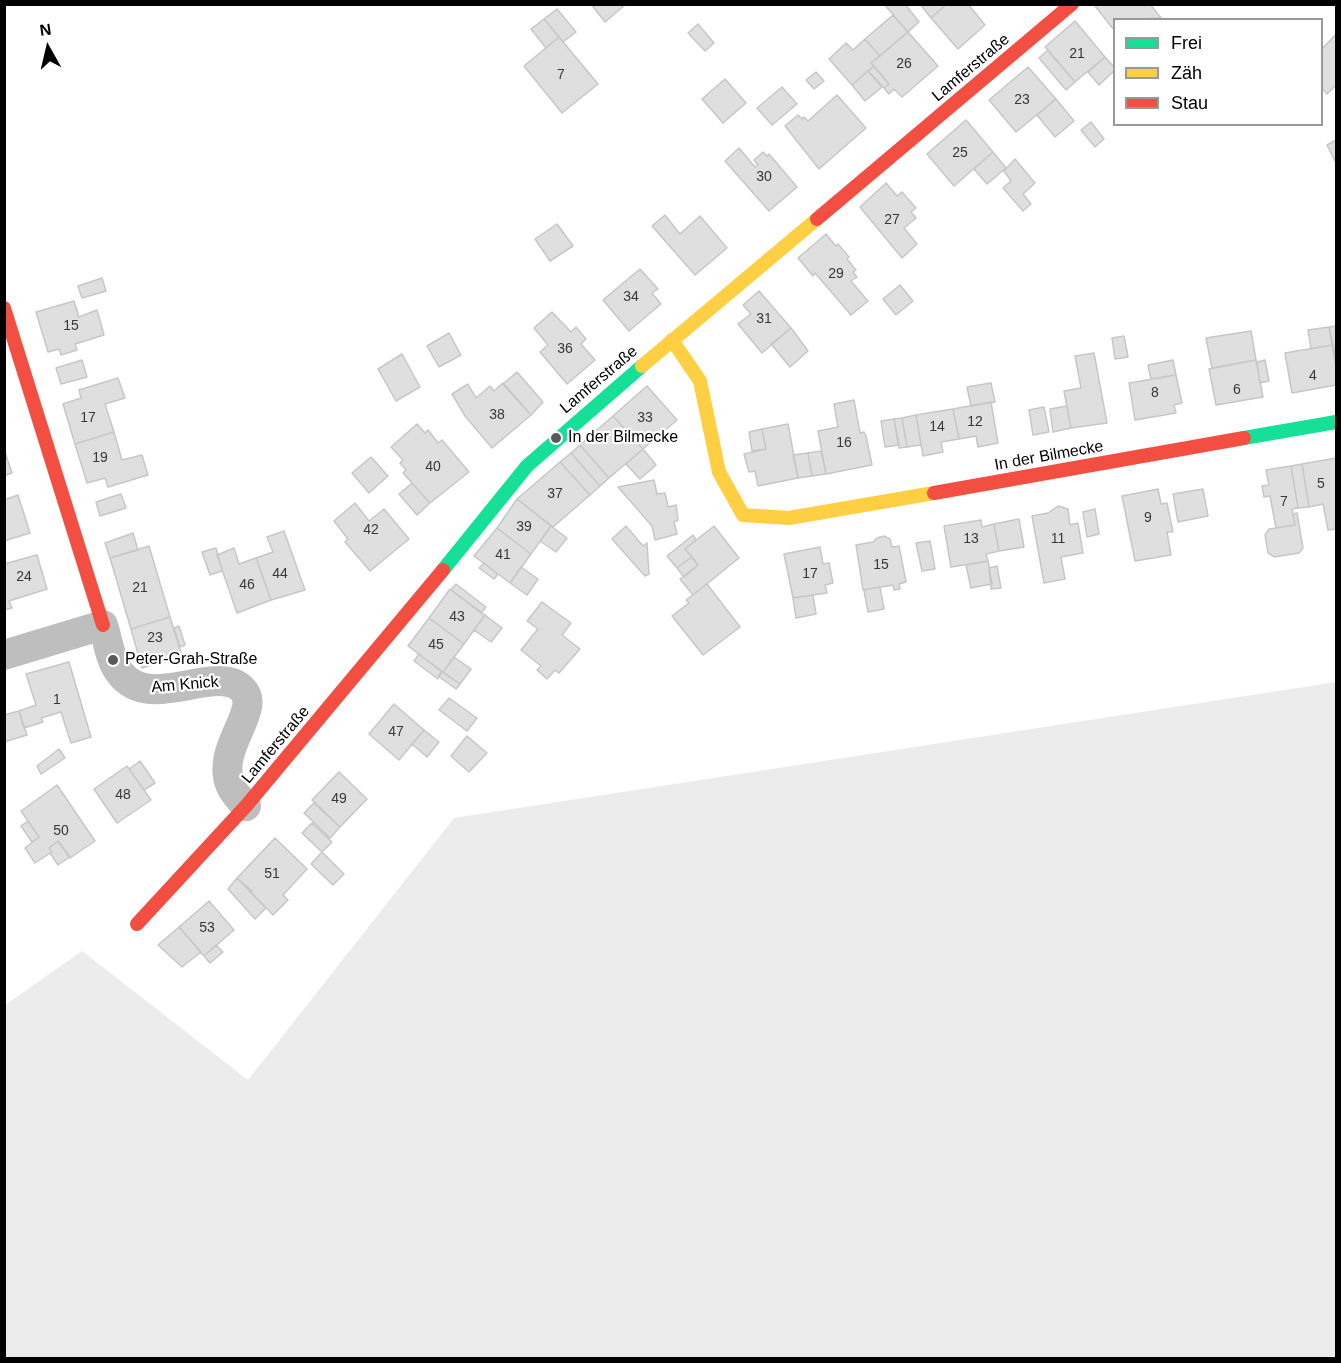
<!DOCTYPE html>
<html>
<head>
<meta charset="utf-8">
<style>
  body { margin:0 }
  #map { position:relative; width:1341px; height:1363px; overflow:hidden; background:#fff; font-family:Arial,sans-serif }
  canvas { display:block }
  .frame { position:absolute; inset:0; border:6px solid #000; pointer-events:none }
  .legend { position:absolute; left:1113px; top:18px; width:210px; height:108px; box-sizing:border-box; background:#fff; border:2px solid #999; margin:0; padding:8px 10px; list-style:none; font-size:18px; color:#000 }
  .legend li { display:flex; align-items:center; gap:12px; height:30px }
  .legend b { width:30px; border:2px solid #999 }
  .north { position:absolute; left:18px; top:18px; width:60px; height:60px; -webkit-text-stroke:4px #fff; paint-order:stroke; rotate:352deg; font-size:16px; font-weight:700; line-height:24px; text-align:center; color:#000 }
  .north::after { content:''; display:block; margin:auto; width:21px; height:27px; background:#000; clip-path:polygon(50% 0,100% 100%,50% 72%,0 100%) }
</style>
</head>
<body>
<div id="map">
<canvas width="1341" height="1363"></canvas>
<div class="frame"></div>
<ul class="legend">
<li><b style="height:8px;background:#16e098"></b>Frei</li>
<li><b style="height:8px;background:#ffcf43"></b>Zäh</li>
<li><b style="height:8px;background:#f24e42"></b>Stau</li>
</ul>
<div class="north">N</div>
</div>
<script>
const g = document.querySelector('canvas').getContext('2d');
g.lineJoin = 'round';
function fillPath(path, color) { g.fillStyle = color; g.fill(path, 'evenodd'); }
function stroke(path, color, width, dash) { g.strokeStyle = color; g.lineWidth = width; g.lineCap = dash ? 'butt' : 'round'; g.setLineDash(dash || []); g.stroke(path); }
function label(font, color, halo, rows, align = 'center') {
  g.font = font + ' Arial,sans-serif'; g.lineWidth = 4.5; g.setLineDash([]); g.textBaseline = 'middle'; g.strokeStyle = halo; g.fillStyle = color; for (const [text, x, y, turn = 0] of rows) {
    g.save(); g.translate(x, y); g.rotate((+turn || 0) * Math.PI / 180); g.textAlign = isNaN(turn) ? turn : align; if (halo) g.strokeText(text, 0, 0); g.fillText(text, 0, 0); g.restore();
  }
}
const green = new Path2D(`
  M1336,682V1358H5V1005L82,951L248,1080L454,818Z`);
const building = new Path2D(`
  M591,4H626L605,22Z
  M884,4H905L919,22L908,32Z
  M920,4H947L931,18Z
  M947,4H968L985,25L958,49L931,18Z
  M1097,4H1150L1161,18L1114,20V30L1095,6Z
  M557,9L576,32L563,42L544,19Z
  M893,15L908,32L880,56L865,39Z
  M544,19L559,37L546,48L531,29Z
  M1075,21L1105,57L1075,82L1045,47Z
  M698,24L714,43L705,51L688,33Z
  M908,32L938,66L902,97L894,89L889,94L884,88L889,84L871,63Z
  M1336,34V85L1327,94L1322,88V49Z
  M559,37L598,84L562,113L524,66Z
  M865,39L880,56L871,63L874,66L852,85L829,59L846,43L853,50Z
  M1048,50L1075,82L1066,90L1039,58Z
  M1105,57L1114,67V71L1099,85L1088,72Z
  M874,66L889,84L884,88L868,71Z
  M1028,67L1056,99L1016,132L989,100Z
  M868,71L882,87L865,101L852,85Z
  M816,72L824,81L814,89L806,80Z
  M725,79L746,103L723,123L702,99Z
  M782,87L797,104L772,125L757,108Z
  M837,95L866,128L819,169L785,126L798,115L802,119L804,117L808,121Z
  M1056,99L1074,121L1055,137L1037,115Z
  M966,120L993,152L954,186L927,154Z
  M1091,122L1104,139L1095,147L1081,130Z
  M1336,140V163L1327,145Z
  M739,148L755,167L758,165L754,160L763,152L767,156L769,154L797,187L769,211L725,161Z
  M993,152L1006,168L987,184L974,169Z
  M1015,159L1035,183L1023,194L1031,204L1023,211L1003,188L1011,181L1004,171Z
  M886,183L897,196L902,192L916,208L911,212L916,218L904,228L917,244L902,258L860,207Z
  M665,215L680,234L700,216L727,248L695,275L652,226Z
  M557,224L573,246L550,261L535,239Z
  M826,234L836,246L838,244L849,257L847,259L856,270L853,272L857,277L851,281L868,301L851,315L815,273L813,276L798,258Z
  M640,269L658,289L652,293L661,304L629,331L603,300Z
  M102,278L106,291L82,298L78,286Z
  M900,285L913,301L896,315L883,299Z
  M759,291L791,328L762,353L738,324L751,314L743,305Z
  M74,301L79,317L97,310L104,335L75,344L77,350L61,355L59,349L48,352L36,312Z
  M552,312L571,332L576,327L586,339L581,344L595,360L567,384L540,352L548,345L534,328Z
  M1336,326V353L1335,354L1329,327Z
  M1329,327L1332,345L1311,349L1308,330Z
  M791,328L808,351L790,367L771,344Z
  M1251,331L1256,360L1212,368L1206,338Z
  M449,333L461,355L439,367L427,346Z
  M1124,336L1128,357L1115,359L1112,338Z
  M1332,345L1336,366V385L1292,393L1285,353Z
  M1094,353L1107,423L1071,428L1064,391L1081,388L1075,356Z
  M402,354L420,387L396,401L378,369Z
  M82,360L87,377L61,384L56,368Z
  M1173,360L1176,375L1151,379L1148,365Z
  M1256,360L1263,397L1216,405L1209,369Z
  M1265,360L1269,381L1260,383L1257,362Z
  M517,372L543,402L531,415L503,384Z
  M1176,375L1182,403L1174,405L1176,413L1135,420L1129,383Z
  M118,378L125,398L105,404L114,432L75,444L63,404L81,398L79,390Z
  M503,383L531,415L492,448L465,416L452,394L468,384L476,398L490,386L494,391Z
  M991,383L995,402L971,406L967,387Z
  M647,386L677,420L643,449L613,416Z
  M854,400L860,433L864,432L866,436L872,465L826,474L818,431L838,427L834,404Z
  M991,402L998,443L978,447L976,436L959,439L953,409Z
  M1067,406L1071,428L1053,432L1050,409Z
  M1044,407L1049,432L1033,435L1029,410Z
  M953,409L959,439L941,442L943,452L923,456L916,415Z
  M916,415L921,445L907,447L902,418Z
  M613,416L643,449L609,478L580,445Z
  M902,418L907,447L899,448L894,419Z
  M894,419L899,445L885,447L881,421Z
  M417,424L425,433L428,430L438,443L442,440L469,472L430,503L403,473L406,470L400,463L403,460L391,447Z
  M788,424L798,478L758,486L755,471L749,472L744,454L766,449L762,429Z
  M762,429L766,449L752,451L749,432Z
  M114,432L122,460L142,455L148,475L108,487L105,478L87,483L75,444Z
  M580,445L609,478L600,486L571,453Z
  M4,449L12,473L4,476Z
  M643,449L656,465L640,479L626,464Z
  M821,451L826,474L812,476L808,453Z
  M571,453L600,486L590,495L560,462Z
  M808,453L812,476L798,478L793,455Z
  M371,457L388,476L369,493L352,473Z
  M1336,458V529L1328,530L1323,504L1309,507L1302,464Z
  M560,462L590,495L553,527L517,499Z
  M1302,464L1309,507L1298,508L1291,466Z
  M1291,466L1298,508L1292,509L1295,525L1276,528L1270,496L1264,497L1262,486L1269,485L1266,470Z
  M654,480L657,494L665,493L668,507L676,505L678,520L674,522L677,534L655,540L652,526L618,487Z
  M412,483L430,503L417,515L399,494Z
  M1158,489L1161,504L1167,503L1173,532H1167L1171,555L1135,561L1122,496Z
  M1203,489L1208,516L1178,522L1173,494Z
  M121,494L126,508L100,516L96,502Z
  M18,495L30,533L4,541V500Z
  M517,499L551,526L531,554L497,528Z
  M355,503L369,521L384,509L409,539L370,571L345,542L348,539L334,521Z
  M1058,506L1068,509L1070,525L1078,523L1083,553L1061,557L1065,579L1044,583L1032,516L1048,513Z
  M1095,509L1099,534L1087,537L1083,512Z
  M1297,513L1303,548L1299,553L1274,557L1268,553L1265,535L1269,529L1295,525L1293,514Z
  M1019,519L1024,547L999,551L994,524Z
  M981,520L982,527L994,524L999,551L986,554L988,561L951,567L944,526Z
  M551,526L567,538L556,552L540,541Z
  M626,526L643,546L647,543L649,574L645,576L612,539Z
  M714,526L739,558L693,595L680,579L698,565L685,549Z
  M497,528L531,554L510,583L474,556Z
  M284,531L305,590L271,600L256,558L273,552L267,537Z
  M133,533L138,550L110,558L105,543Z
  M693,535L696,540L685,549L692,557L677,568L667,556Z
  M884,536L890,539L892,547L899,546L906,582L899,584L900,589L894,590L893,585L863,590L856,545L873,542L877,538Z
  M930,541L935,569L922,571L916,543Z
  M149,546L170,617L131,629L110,558Z
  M820,547L823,564L829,563L833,583L825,585L827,593L793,598L784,554Z
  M216,548L222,571L210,575L202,552Z
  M234,548L239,564L256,558L271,600L237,613L217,555Z
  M37,555L47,589L9,601L12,608L4,610V564Z
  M692,557L698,565L684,577L677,568Z
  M988,561L992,584L971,588L966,565Z
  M484,563L498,574L494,579L479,568Z
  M997,566L1001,588L991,589L989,568Z
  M521,567L538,579L527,595L510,583Z
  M456,584L486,607L481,613L451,590Z
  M707,584L740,627L703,655L672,616L689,603L686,600Z
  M880,587L884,609L868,612L864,590Z
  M450,589L485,615L464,644L429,618Z
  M813,595L816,614L796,618L793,598Z
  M542,602L571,623L562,635L580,649L559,673L555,670L547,679L537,670L541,666L521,650L538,629L527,621Z
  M485,615L502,628L491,642L474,630Z
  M170,617L182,656L142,668L131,629Z
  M429,618L464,644L443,672L408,646Z
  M179,626L185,645L180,647L174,628Z
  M419,654L442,672L438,679L414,661Z
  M454,657L471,669L460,684L443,672Z
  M69,662L91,737L71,743L61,712L41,718L43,722L24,728L19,711L36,705L26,674Z
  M442,672L460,684L456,689L438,676Z
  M449,698L477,718L467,731L439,710Z
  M394,704L424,730L399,760L369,734Z
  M19,711L27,735L4,742V715Z
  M424,730L439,742L427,757L412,744Z
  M467,736L487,753L469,772L451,756Z
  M59,749L65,758L41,774L37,766Z
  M140,761L155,783L144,790L129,769Z
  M127,766L151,800L117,823L94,789Z
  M339,772L367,799L340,827L312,800Z
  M57,785L95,841L70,858L58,841L49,848L52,851L50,853L35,863L25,848L39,837L21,811Z
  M314,803L340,827L330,838L304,813Z
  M28,821L39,837L32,842L21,826Z
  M312,823L332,842L322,852L302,833Z
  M275,838L307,869L283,895L288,900L273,915L237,878Z
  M58,841L70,857L58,865L50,853L52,851L49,848Z
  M322,852L344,874L333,885L311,864Z
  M237,878L252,891L250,892L266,908L255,919L228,889Z
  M209,901L234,930L204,956L179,927Z
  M179,927L201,952L182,967L158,945Z
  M216,945L223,952L210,963L204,956Z`);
const street = new Path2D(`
  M4,655L103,625C108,640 110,661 120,673C150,713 215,663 242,689C263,709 216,747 230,784C233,793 240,799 246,806`);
const fast = new Path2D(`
  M1244,438L1336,422
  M443,570L527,466L642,366`);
const slow = new Path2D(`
  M672,340L700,381L719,472L743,515L789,518L934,493
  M642,366L817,219`);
const jam = new Path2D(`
  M817,219L1072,4
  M4,308L103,625
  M934,493L1244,438
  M137,924L246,806L443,570`);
const markers = [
  [556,438,6,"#595959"],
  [113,660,6,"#595959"]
];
const numberNames = [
  ["21",1077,54],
  ["26",904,64],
  ["7",561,75],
  ["23",1022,100],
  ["25",960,153],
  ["30",764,177],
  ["27",892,220],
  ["29",836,274],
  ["34",631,297],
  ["31",764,319],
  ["15",71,326],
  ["36",565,349],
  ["4",1313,376],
  ["6",1237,390],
  ["8",1155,393],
  ["38",497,415],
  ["17",88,418],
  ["33",645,418],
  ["12",975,422],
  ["14",937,427],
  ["16",844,443],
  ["19",100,458],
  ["40",433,467],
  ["5",1321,484],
  ["37",555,494],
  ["7",1284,502],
  ["9",1148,518],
  ["39",524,527],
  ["42",371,530],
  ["13",971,539],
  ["11",1058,539],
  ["41",503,555],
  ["15",881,565],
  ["44",280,574],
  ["17",810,574],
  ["24",24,577],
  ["46",247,585],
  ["21",140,588],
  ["43",457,617],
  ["23",155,638],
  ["45",436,645],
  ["1",57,700],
  ["47",396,732],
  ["48",123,795],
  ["49",339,799],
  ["50",61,831],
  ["51",272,874],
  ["53",207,928]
];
const streetNames = [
  ["Lamferstraße",971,68,-40],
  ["Lamferstraße",599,380,-40],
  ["In der Bilmecke",1049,456,-10],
  ["Am Knick",185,685,-5],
  ["Lamferstraße",276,745,-50]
];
const poiNames = [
  ["In der Bilmecke",568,438],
  ["Peter-Grah-Straße",125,660]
];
fillPath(green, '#ececec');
fillPath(building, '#dfdfdf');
stroke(building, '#c7c7c7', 1.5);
stroke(street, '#bebebe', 30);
stroke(fast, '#16e098', 14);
stroke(slow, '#ffcf43', 14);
stroke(jam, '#f24e42', 14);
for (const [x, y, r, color] of markers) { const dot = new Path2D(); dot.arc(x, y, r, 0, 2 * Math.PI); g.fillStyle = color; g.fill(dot); stroke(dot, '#fff', 2); }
label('14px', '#383838', null, numberNames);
label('16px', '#000', '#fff', streetNames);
label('16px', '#000', '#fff', poiNames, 'left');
</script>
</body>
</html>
